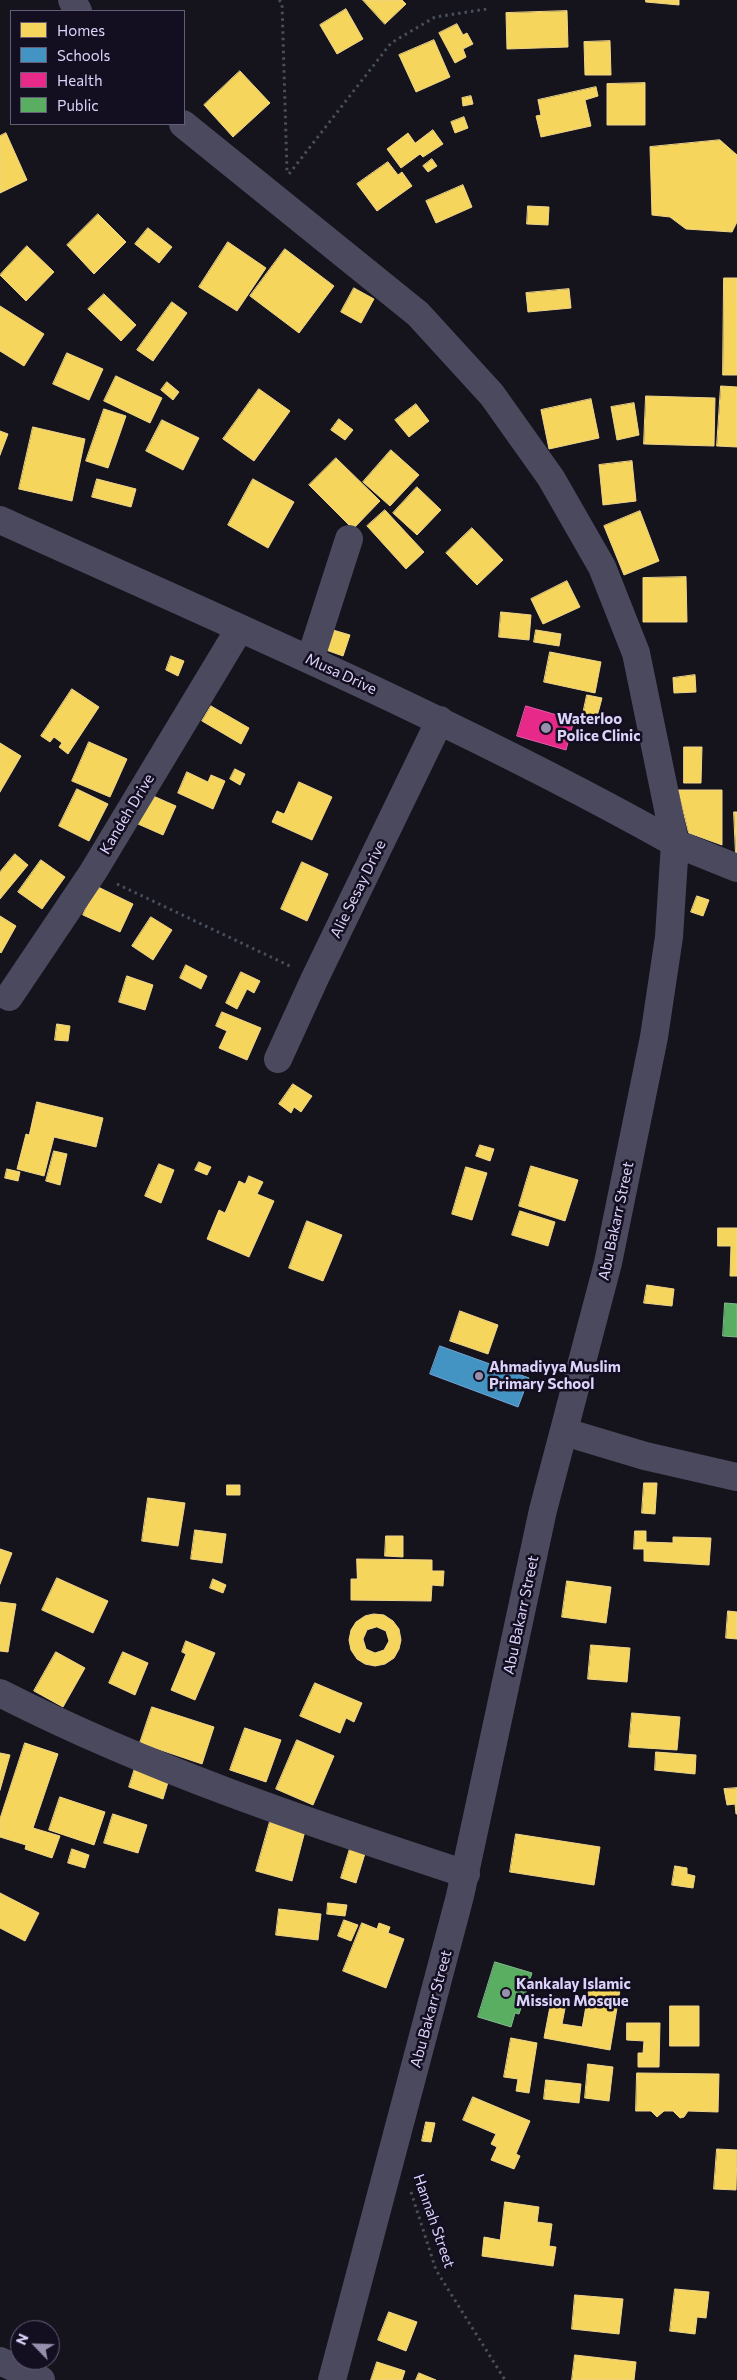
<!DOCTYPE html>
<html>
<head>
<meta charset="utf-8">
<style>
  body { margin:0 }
  #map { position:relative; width:737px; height:2380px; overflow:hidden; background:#15131c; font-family:Commissioner,sans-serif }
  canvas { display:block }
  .legend { position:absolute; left:10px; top:10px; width:175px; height:115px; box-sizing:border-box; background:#140f20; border:1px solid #645d78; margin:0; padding:6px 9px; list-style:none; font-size:15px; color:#dcd3fb }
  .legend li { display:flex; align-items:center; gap:10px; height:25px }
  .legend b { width:25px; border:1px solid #645d78 }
  .north { position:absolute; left:10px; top:2320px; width:50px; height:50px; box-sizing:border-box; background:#140f20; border:1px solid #645d78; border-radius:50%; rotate:294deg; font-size:14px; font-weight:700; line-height:20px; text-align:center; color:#dcd3fb }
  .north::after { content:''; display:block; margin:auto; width:18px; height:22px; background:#9690ad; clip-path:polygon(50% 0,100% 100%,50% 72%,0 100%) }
</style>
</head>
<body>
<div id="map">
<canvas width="737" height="2380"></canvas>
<ul class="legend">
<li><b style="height:14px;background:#f6d55c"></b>Homes</li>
<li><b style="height:14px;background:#4393c3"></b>Schools</li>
<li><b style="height:14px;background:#e7298a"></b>Health</li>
<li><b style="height:14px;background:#5aae61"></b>Public</li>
</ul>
<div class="north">N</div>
</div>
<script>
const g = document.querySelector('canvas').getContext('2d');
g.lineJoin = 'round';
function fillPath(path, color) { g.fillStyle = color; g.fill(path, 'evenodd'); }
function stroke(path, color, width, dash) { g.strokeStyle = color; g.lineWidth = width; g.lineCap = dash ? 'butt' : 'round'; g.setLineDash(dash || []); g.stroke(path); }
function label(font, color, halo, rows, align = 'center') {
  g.font = font + ' Commissioner,sans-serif'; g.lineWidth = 5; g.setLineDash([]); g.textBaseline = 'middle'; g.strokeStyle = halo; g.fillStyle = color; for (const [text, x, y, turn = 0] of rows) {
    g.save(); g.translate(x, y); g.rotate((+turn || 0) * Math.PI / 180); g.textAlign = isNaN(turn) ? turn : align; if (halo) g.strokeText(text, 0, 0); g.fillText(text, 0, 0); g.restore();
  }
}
const homes = new Path2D(`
  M363,0H402L406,4L385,24Z
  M646,0H679V5L646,2Z
  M346,9L363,39L337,54L320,25Z
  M567,11L568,47L507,49L506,13Z
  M457,24L463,35L467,33L473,44L463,49L466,57L455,63L439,33Z
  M434,40L450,77L416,92L399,55Z
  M610,41L611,75H585L584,42Z
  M240,71L270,103L233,137L204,105Z
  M645,83V125H607V84Z
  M596,87L598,96L585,100L591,126L541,137L536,116L541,115L538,100Z
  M471,96L473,104L463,106L462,98Z
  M464,117L468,128L455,133L451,122Z
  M433,130L443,144L423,157L420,154L401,168L387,149L408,133L415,143Z
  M6,133L27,180L0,193V136Z
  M720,140L737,155V222L732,232L686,229L670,217L652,215L650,147Z
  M432,159L437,166L428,172L423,166Z
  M388,162L398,175L402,172L412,186L377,211L357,184Z
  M463,185L472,207L436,223L426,201Z
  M528,206L549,207L548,225L527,224Z
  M98,214L126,242L94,274L67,245Z
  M148,228L172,247L159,263L135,244Z
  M228,242L266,268L237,311L199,287Z
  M27,246L54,272L26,301L0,275Z
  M285,249L334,286L299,333L250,296Z
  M724,278H737V375H723Z
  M354,288L374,299L361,323L341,312Z
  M569,289L571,308L528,312L526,293Z
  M104,294L136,325L121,341L88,309Z
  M172,302L187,313L153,361L137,350Z
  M0,306L44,334L24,366L0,351Z
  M67,353L103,369L89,400L53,384Z
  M116,376L162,398L150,423L104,401Z
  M167,382L179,392L173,400L161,390Z
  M721,386L737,387V447L717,446Z
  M259,389L290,411L254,461L223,439Z
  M646,396L715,398L714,446L644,444Z
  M591,399L599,438L549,449L541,410Z
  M634,403L639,435L617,440L611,407Z
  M416,404L429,421L409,437L395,420Z
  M104,409L126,416L108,468L86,461Z
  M339,419L353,430L345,440L331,430Z
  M162,420L199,438L183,470L146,451Z
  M33,427L85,439L72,501L19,489Z
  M0,431L8,434L0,455Z
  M391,450L419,475L390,506L363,482Z
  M336,458L380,501L353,529L309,485Z
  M632,461L636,501L603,505L599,465Z
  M97,479L136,489L131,507L92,497Z
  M253,479L294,502L268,548L228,525Z
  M417,487L441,510L417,535L393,513Z
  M385,510L424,552L406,569L367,526Z
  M640,511L659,561L624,575L604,526Z
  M472,528L503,560L477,585L446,553Z
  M686,577L687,622H643V578Z
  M567,581L580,607L543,624L531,599Z
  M501,612L531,615L529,640L499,637Z
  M333,630L350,635L343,656L326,650Z
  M536,630L561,634L559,646L534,642Z
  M550,652L601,662L595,693L544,682Z
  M171,656L184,661L178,676L166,670Z
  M695,675L696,692L674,693L673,678Z
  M72,689L99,707L68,754L59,747L62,743L54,737L50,742L41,736Z
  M587,695L602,698L597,717L583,714Z
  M211,706L249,728L241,744L202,721Z
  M89,742L127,759L110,797L72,781Z
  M0,743L21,756L0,792Z
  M684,747H702L701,783H684Z
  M235,769L245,774L240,785L230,779Z
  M187,772L208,782L211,775L225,781L213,809L178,793Z
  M299,782L332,797L312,840L272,822L277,811L284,814Z
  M77,789L108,804L89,841L59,826Z
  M678,790H722V845L689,833Z
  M151,795L176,806L163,835L138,824Z
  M734,812H737V855H736Z
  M15,854L28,865L0,899V872Z
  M41,860L65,877L42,909L18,892Z
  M302,862L328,874L307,921L281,909Z
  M96,886L133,904L120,932L83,915Z
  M697,896L709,900L703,916L691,912Z
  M0,916L16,926L1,953L0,952Z
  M151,917L172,930L153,960L132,946Z
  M186,965L207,976L201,989L180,978Z
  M241,972L260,981L254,993L247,989L237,1009L226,1003Z
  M127,976L153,985L145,1010L119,1002Z
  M222,1012L261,1028L247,1060L219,1048L227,1031L216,1026Z
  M57,1024L70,1026L68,1041L55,1040Z
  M293,1084L312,1096L301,1112L294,1107L291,1113L279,1104Z
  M37,1102L103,1118L96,1147L54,1137L44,1176L17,1169L26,1134L29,1135Z
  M480,1145L494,1149L490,1161L476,1156Z
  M54,1151L67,1154L60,1185L46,1181Z
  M199,1162L211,1167L207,1175L195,1170Z
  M159,1164L174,1170L161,1203L145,1196Z
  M531,1166L578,1180L565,1221L519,1206Z
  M466,1167L487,1173L472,1220L452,1214Z
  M7,1169L20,1172L18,1181L5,1178Z
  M249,1176L263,1182L257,1194L274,1201L249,1257L207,1239L219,1210L225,1213L239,1181L245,1184Z
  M520,1211L555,1222L548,1246L512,1235Z
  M307,1221L342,1235L323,1281L289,1268Z
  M718,1228H737V1276H730L731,1246H718Z
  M647,1285L674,1289L672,1306L644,1303Z
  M460,1311L498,1325L488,1354L450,1341Z
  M644,1483H657L655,1514L642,1513Z
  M227,1485H240V1495H227Z
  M148,1498L185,1503L178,1546L142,1541Z
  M195,1530L226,1534L222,1563L191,1559Z
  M635,1531H646V1542L673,1543V1537L711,1538L709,1565L644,1561V1549H634Z
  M386,1536H403V1557L385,1556Z
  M0,1549L12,1553L0,1584Z
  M357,1559L432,1560V1571H444L443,1586L432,1585L431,1601L351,1600V1579H357Z
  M57,1578L108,1601L93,1633L42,1610Z
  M213,1579L226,1585L223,1593L210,1588Z
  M567,1581L611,1587L606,1623L562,1617Z
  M0,1602L16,1604L8,1652L0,1651Z
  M728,1611L737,1612V1639L726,1638Z
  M374,1614L384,1615L393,1621L399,1629L401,1640L399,1649L394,1658L385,1664L375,1666L365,1664L357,1659L351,1650L349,1640L351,1630L356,1622L365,1616ZM377,1627L386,1631L389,1641L384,1650L375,1653L366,1649L363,1639L367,1630Z
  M186,1641L215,1653L195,1700L171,1690L186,1654L182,1652Z
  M591,1645L630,1648L627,1682L588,1679Z
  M56,1652L85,1668L63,1707L34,1691Z
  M123,1652L148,1663L135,1695L109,1683Z
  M315,1683L362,1703L354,1722L346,1718L340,1733L300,1716Z
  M152,1707L214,1727L202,1764L140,1743Z
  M632,1713L680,1717L677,1750L629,1747Z
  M245,1728L281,1740L266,1782L230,1770Z
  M297,1740L334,1756L313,1805L276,1789Z
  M25,1743L58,1754L33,1828L60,1836L52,1858L25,1849L26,1845L0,1837V1819Z
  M656,1752L696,1755L695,1774L655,1770Z
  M0,1753L10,1755L0,1790Z
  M135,1768L169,1779L163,1799L129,1787Z
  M737,1788V1814H736L735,1804L727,1805L724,1789Z
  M60,1797L105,1812L94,1845L49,1830Z
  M113,1814L147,1825L138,1853L104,1843Z
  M271,1818L306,1827L292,1881L256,1871Z
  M516,1834L600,1847L594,1885L510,1872Z
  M352,1842L367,1847L356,1883L341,1878Z
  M72,1849L89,1855L85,1868L68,1863Z
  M675,1866L687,1868V1874L695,1876L693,1888L672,1885Z
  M0,1893L39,1913L25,1941L0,1928Z
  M328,1903L347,1905L345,1916L327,1914Z
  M279,1909L321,1914L318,1940L276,1935Z
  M344,1920L358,1925L351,1941L338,1936Z
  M362,1923L377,1929L379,1923L390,1927L388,1933L404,1939L386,1988L343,1971Z
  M590,1985L620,1990L610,2050L544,2038L552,1996L567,1998L562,2024L582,2027Z
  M670,2006H699V2046H670Z
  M627,2023H660L659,2067H638V2053H643L644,2041L627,2040Z
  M511,2038L537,2043L529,2093L516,2091L518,2079L504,2077Z
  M588,2064L613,2067L609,2101L585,2098Z
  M637,2073L719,2074L718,2112L688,2111L684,2117L680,2118L673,2111H664L657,2117L651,2111H636Z
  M546,2080L581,2084L579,2103L544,2099Z
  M473,2097L530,2121L516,2154L520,2156L514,2169L491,2160L497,2147L491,2144L496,2134L463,2120Z
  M426,2122L435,2123L431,2142L422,2141Z
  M717,2149L737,2150L736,2190L714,2189Z
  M505,2202L539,2207L537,2222L552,2224L549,2246L556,2247L553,2266L482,2256L484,2237L500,2240Z
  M675,2289L709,2292L706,2318L697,2317L695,2334L670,2331Z
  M575,2295L623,2299L619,2334L572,2329Z
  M389,2312L417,2322L406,2351L378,2340Z
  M575,2355L636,2362L634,2380H572Z
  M377,2362L405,2371L402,2380H371Z
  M419,2373L436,2380H416Z`);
const schools = new Path2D(`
  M440,1346L529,1378L518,1407L430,1374Z`);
const health = new Path2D(`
  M526,706L574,720L566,750L517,736Z`);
const public = new Path2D(`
  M725,1303L737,1304V1337L723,1336Z
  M495,1962L532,1973L519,2014L515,2013L511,2027L478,2017Z`);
const path = new Path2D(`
  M279,0L282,3L287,172
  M289,174L391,43L435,17L487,9
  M117,884L292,967
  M411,2192L436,2270L505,2380`);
const minor = new Path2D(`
  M72,0L78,11
  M183,124L418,314L492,395L551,478L602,567L636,653L675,843
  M0,520C227,623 457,721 675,843
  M310,660L349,539
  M9,997L93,872L240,628
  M278,1059L315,978L440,720
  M565,1432L645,1456L737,1477
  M0,1693C149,1769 307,1822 466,1874`);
const tertiary = new Path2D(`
  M0,2361L41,2380
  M332,2380L460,1896L543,1510L608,1263L654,1037L669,937L675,843L737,868`);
const markers = [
  [546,728,6,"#9690ad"],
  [479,1376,5,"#9690ad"],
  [506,1993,5,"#9690ad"]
];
const streetNames = [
  ["Musa Drive",341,674,25],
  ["Kandeh Drive",127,814,-59],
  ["Alie Sesay Drive",358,889,-64],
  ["Abu Bakarr Street",616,1221,-78],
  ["Abu Bakarr Street",521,1615,-78],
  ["Abu Bakarr Street",431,2009,-75],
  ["Hannah Street",434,2221,71]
];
const poiNames = [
  ["Waterloo",557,719],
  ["Police Clinic",557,736],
  ["Ahmadiyya Muslim",489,1367],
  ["Primary School",489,1384],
  ["Kankalay Islamic",516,1984],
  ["Mission Mosque",516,2001]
];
fillPath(homes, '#f6d55c');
stroke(homes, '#eed48c', 1);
fillPath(schools, '#4393c3');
stroke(schools, '#71a6d4', 1);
fillPath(health, '#e7298a');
stroke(health, '#e45cac', 1);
fillPath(public, '#5aae61');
stroke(public, '#81b98f', 1);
stroke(path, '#474f5c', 3, [2.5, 4]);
stroke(minor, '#4b495d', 28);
stroke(tertiary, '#4b495d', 28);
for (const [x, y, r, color] of markers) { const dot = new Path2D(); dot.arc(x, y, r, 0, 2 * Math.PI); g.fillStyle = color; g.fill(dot); stroke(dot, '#140f20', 2); }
label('15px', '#dcd3fb', '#140f20', streetNames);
label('bold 15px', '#dcd3fb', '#140f20', poiNames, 'left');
</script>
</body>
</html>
